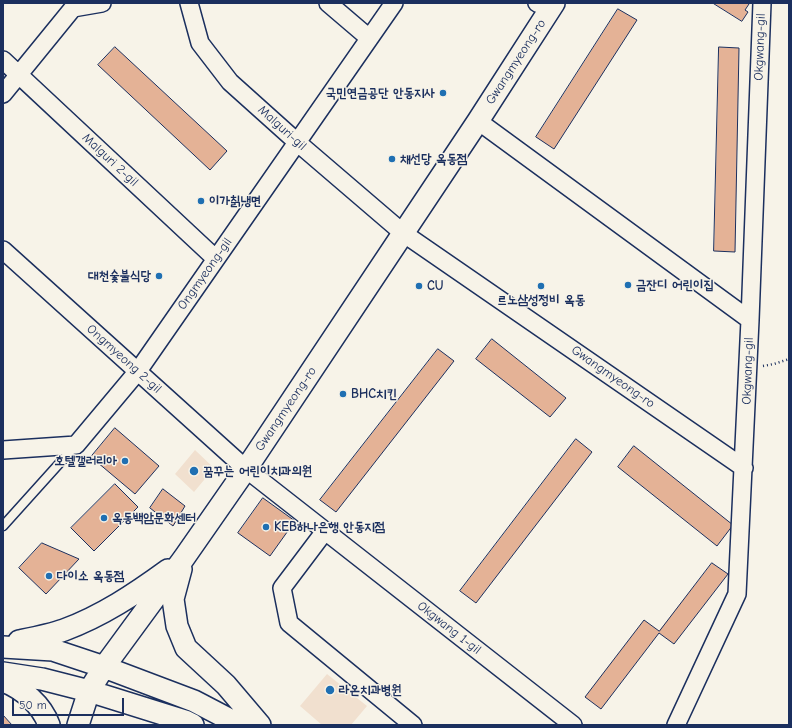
<!DOCTYPE html>
<html>
<head>
<meta charset="utf-8">
<style>
  body { margin:0 }
  #map { position:relative; width:792px; height:728px; overflow:hidden; background:#f7f3e8; font-family:"Comic Neue",sans-serif }
  canvas { display:block }
  .frame { position:absolute; inset:0; border:4px solid #1b2f5e; pointer-events:none }
  .scale { position:absolute; left:12px; top:698px; width:112px; height:18px; box-sizing:border-box; border:2px solid #1b2f5e; border-top:0; padding-left:5px; font-size:12px; line-height:14px; white-space:nowrap; color:#1b2f5e; -webkit-text-stroke:3px #f7f3e8; paint-order:stroke }
</style>
</head>
<body>
<div id="map">
<canvas width="792" height="728"></canvas>
<div class="frame"></div>
<div class="scale">50 m</div>
</div>
<script>
const g = document.querySelector('canvas').getContext('2d');
g.lineJoin = 'round';
function fillPath(path, color) { g.fillStyle = color; g.fill(path, 'evenodd'); }
function stroke(path, color, width, dash) { g.strokeStyle = color; g.lineWidth = width; g.lineCap = dash ? 'butt' : 'round'; g.setLineDash(dash || []); g.stroke(path); }
function label(font, color, halo, rows, align = 'center') {
  g.font = font + ' "Comic Neue","Poor Story",sans-serif'; g.lineWidth = 3; g.setLineDash([]); g.textBaseline = 'middle'; g.strokeStyle = halo; g.fillStyle = color; for (const [text, x, y, turn = 0] of rows) {
    g.save(); g.translate(x, y); g.rotate((+turn || 0) * Math.PI / 180); g.textAlign = isNaN(turn) ? turn : align; if (halo) g.strokeText(text, 0, 0); g.fillText(text, 0, 0); g.restore();
  }
}
const built = new Path2D(`
  M195,450L214,468L194,492L175,474Z
  M327,674L367,706L351,725H322L300,706Z`);
const building = new Path2D(`
  M713,3H747L749,4L745,10L748,12L742,21Z
  M618,9L637,20L554,149L536,137Z
  M115,47L227,151L210,170L98,65Z
  M719,47L739,48L735,252L714,251Z
  M492,339L566,398L550,417L476,359Z
  M438,349L454,361L336,512L320,500Z
  M115,428L159,466L135,494L91,457Z
  M576,439L592,452L476,603L460,591Z
  M634,446L733,525L717,546L618,467Z
  M115,484L138,507L94,551L71,528Z
  M163,489L185,506L173,526L150,508Z
  M263,498L295,521L270,556L238,533Z
  M42,543L79,559L46,594L19,568Z
  M712,563L728,574L674,644L659,633L601,709L585,697L644,620L659,631Z
  M3,715L12,725H3Z`);
const path = new Path2D(`
  M763,366L774,364L789,359`);
const service = new Path2D(`
  M3,526L75,446`);
const minor = new Path2D(`
  M189,3L200,43L230,82L298,143L403,233L744,468
  M328,3L369,38
  M537,3L550,8
  M3,60L216,259
  M3,94L73,8L102,3
  M478,121L750,320
  M3,250L246,469L573,725
  M3,450L76,445L138,371L394,3
  M325,531L282,588L289,623L413,725
  M676,725L737,594L750,320L762,3`);
const tertiary = new Path2D(`
  M181,569L173,599L177,626L186,648L226,685L260,725
  M19,641C34,638 50,635 64,630C102,616 135,594 168,570
  M3,647L53,650L104,667L194,701L240,725
  M3,673L42,679L89,691L185,721L193,725
  M3,681C22,688 42,705 49,725
  M78,725L89,691L104,667L184,558L246,469L478,121L554,3`);
const markers = [
  [443,93,4,"#1f6fb2"],
  [392,159,4,"#1f6fb2"],
  [201,201,4,"#1f6fb2"],
  [159,276,4,"#1f6fb2"],
  [628,285,4,"#1f6fb2"],
  [419,286,4,"#1f6fb2"],
  [541,286,4,"#1f6fb2"],
  [343,394,4,"#1f6fb2"],
  [125,461,4,"#1f6fb2"],
  [194,471,5,"#1f6fb2"],
  [104,518,4,"#1f6fb2"],
  [266,527,4,"#1f6fb2"],
  [49,576,4,"#1f6fb2"],
  [330,690,5,"#1f6fb2"]
];
const streetNames = [
  ["Okgwang-gil",760,47,-88],
  ["Gwangmyeong-ro",516,62,-57],
  ["Malguri-gil",282,128,42],
  ["Malguri 2-gil",110,160,43],
  ["Ongmyeong-gil",205,274,-55],
  ["Ongmyeong 2-gil",124,359,42],
  ["Okgwang-gil",748,371,-88],
  ["Gwangmyeong-ro",613,377,35],
  ["Gwangmyeong-ro",286,409,-56],
  ["Okgwang 1-gil",449,628,38]
];
const poiNames = [
  ["국민연금공단 안동지사",435,93,"right"],
  ["채선당 옥동점",400,159],
  ["이가칡냉면",209,201],
  ["대천숯불식당",151,276,"right"],
  ["금잔디 어린이집",636,285],
  ["CU",427,286],
  ["르노삼성정비 옥동",541,300,"center"],
  ["BHC치킨",351,394],
  ["호텔갤러리아",117,461,"right"],
  ["꿈꾸는 어린이치과의원",203,471],
  ["옥동백암문화센터",112,518],
  ["KEB하나은행 안동지점",274,527],
  ["다이소 옥동점",57,576],
  ["라온치과병원",339,690]
];
fillPath(built, '#f1e0cf');
fillPath(building, '#e4b296');
stroke(building, '#1b2f5e', 1);
stroke(service, '#1b2f5e', 11);
stroke(minor, '#1b2f5e', 20);
stroke(tertiary, '#1b2f5e', 24);
stroke(path, '#1b2f5e', 2.5, [1, 3]);
stroke(service, '#f7f3e8', 8);
stroke(minor, '#f7f3e8', 17);
stroke(tertiary, '#f7f3e8', 21);
for (const [x, y, r, color] of markers) { const dot = new Path2D(); dot.arc(x, y, r, 0, 2 * Math.PI); g.fillStyle = color; g.fill(dot); stroke(dot, '#f7f3e8', 1.5); }
label('13px', '#1b2f5e', '#f7f3e8', streetNames);
label('bold 13px', '#1b2f5e', '#f7f3e8', poiNames, 'left');
</script>
</body>
</html>
